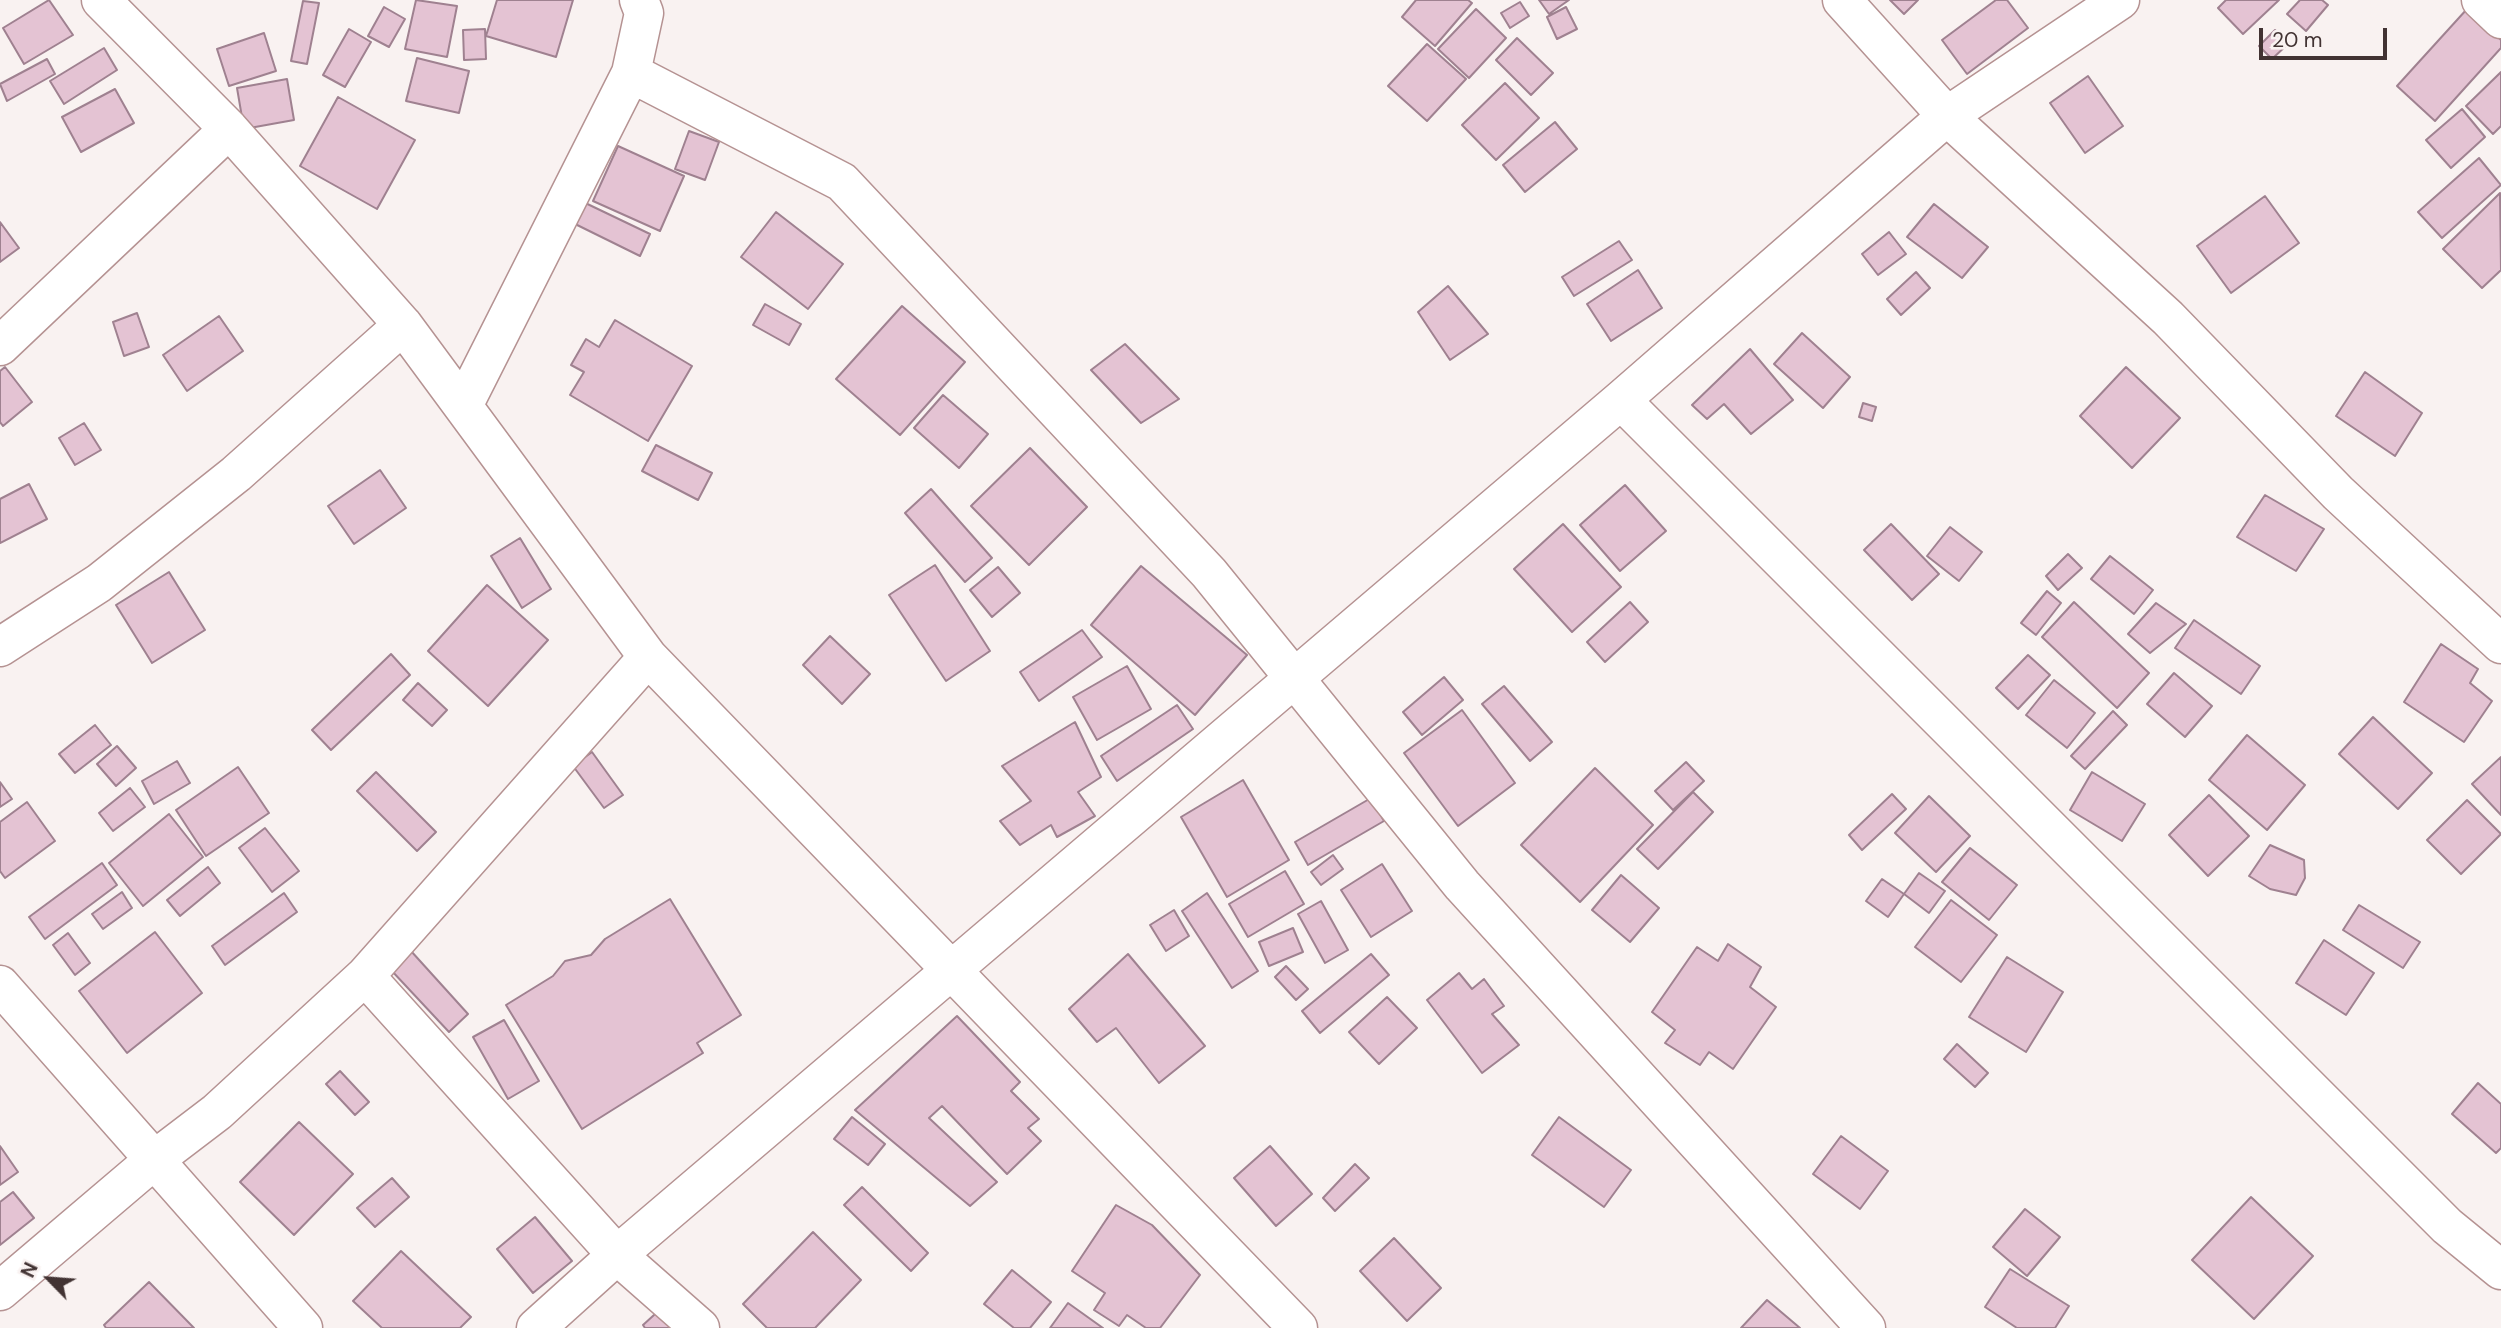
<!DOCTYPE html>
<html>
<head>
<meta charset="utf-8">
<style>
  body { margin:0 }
  #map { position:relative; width:2501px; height:1328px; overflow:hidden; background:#f9f2f1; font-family:"DM Sans",sans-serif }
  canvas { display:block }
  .north { position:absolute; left:14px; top:1244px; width:70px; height:70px; -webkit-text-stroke:5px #f9f2f1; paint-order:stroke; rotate:295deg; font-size:19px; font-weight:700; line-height:28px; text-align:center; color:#423333 }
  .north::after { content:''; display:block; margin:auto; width:24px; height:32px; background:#423333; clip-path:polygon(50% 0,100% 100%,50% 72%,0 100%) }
  .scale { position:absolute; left:2259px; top:28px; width:128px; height:32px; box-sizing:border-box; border:4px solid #423333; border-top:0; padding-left:9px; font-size:21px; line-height:24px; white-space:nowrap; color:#423333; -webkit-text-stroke:5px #f9f2f1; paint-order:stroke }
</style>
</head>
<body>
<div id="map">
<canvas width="2501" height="1328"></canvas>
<div class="north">N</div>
<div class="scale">20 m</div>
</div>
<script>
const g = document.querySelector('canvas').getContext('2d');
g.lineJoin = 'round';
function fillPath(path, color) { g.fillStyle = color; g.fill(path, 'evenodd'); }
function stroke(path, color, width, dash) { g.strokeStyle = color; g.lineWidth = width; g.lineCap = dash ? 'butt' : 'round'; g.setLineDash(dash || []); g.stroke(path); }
const building = new Path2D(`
  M49,0L73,35L24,64L3,28Z
  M416,0L457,6L447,57L405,49Z
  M497,0H573L556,57L486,36Z
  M1416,0H1468L1472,3L1435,46L1402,17Z
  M1539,0H1569L1549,14Z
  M1890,0H1918L1904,14Z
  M1996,0H2007L2028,28L1967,74L1942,40Z
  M2226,0H2279L2243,34L2218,8Z
  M2300,0H2322L2328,5L2306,31L2287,14Z
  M303,1L319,3L307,64L291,61Z
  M1520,2L1529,16L1510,28L1501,13Z
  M384,7L405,19L389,47L368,36Z
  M1566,7L1577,29L1557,39L1547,17Z
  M1476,9L1506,38L1469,78L1438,49Z
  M2467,9L2501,40V48L2435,121L2397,86Z
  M349,29L371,42L345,87L323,75Z
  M485,29L486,59L464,60L463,30Z
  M2275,30L2289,43L2272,59L2259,46Z
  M264,33L276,71L229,86L217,49Z
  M1517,38L1553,73L1531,95L1496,60Z
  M1427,44L1466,79L1427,121L1388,86Z
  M104,48L117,70L64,104L50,81Z
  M417,58L469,71L459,113L406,101Z
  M47,59L55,74L7,101L0,84Z
  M2501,72V126L2493,134L2466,106Z
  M2088,76L2123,126L2085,153L2050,103Z
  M287,79L294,120L244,129L237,88Z
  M1505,83L1539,118L1496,160L1462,125Z
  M115,89L134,123L81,152L62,117Z
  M338,97L415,140L377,209L300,166Z
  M2462,109L2485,137L2451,168L2426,140Z
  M1555,122L1577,149L1525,192L1503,165Z
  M689,131L719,142L705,180L675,169Z
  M618,146L684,176L660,231L593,201Z
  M2479,158L2501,185L2442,238L2418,212Z
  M2500,193L2501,270L2482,288L2443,249Z
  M2265,196L2299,243L2231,293L2197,246Z
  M577,199L650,234L640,256L567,220Z
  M1934,204L1988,247L1962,278L1907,237Z
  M776,212L843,264L808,309L741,257Z
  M0,222L19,248L0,262Z
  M1889,232L1906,254L1878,275L1862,254Z
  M1619,241L1632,260L1574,296L1562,277Z
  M1638,270L1662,308L1611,341L1587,304Z
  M1916,272L1930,288L1901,315L1887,299Z
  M1448,286L1488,334L1450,360L1418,312Z
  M765,304L801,324L789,345L753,325Z
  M902,306L965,362L900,435L836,379Z
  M137,313L149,347L124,356L113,322Z
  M219,316L243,351L187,391L163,355Z
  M615,320L692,366L648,441L570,395L584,372L571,365L586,339L599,347Z
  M1802,333L1850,377L1823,408L1774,364Z
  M1125,344L1179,399L1141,423L1091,370Z
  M1750,349L1793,400L1751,434L1724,404L1707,419L1692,405Z
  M5,367L32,402L3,426L0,422V371Z
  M2126,367L2180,418L2132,468L2080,416Z
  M2365,372L2422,413L2395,456L2336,416Z
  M943,395L988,434L959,468L914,428Z
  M1863,403L1876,407L1872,421L1859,417Z
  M84,423L101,450L75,465L59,438Z
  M656,445L712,473L698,500L642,471Z
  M1030,448L1087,507L1029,565L971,506Z
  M380,470L406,508L354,544L328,506Z
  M29,484L47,519L0,543V499Z
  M1625,485L1666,531L1620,571L1580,525Z
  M931,489L992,558L965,582L905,513Z
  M2265,495L2324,529L2296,571L2237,537Z
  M1563,524L1621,587L1572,632L1514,569Z
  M1891,524L1939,574L1912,600L1864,550Z
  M1950,527L1982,552L1959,581L1927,556Z
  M520,538L551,589L522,608L491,556Z
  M2068,554L2082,568L2058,590L2046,576Z
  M2110,556L2153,590L2134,614L2091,579Z
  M935,565L990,651L946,681L889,595Z
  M1141,566L1247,655L1195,715L1091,625Z
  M998,567L1020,593L992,617L970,590Z
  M169,572L205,630L152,663L116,605Z
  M487,585L548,640L488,706L428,651Z
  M2047,591L2061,603L2036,635L2021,623Z
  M1630,602L1648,622L1605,662L1587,642Z
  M2074,602L2149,673L2117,708L2042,637Z
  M2156,603L2186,624L2150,653L2128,634Z
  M2194,620L2260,666L2241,694L2175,648Z
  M1082,630L1102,657L1039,701L1020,672Z
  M830,636L870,674L842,704L803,665Z
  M2441,644L2478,669L2470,683L2492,701L2464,742L2404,702Z
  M391,654L410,675L331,750L312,730Z
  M2028,655L2050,675L2018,709L1996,688Z
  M1127,666L1151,709L1097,740L1073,697Z
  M2174,673L2212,706L2185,737L2147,704Z
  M1444,677L1463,700L1422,735L1403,712Z
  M2054,680L2095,713L2067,748L2026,715Z
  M418,683L447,710L432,726L403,700Z
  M1504,686L1552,742L1530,761L1482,704Z
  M1177,705L1193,729L1117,781L1101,756Z
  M1462,710L1515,783L1458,826L1404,753Z
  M2113,711L2127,725L2085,769L2071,756Z
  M2373,717L2432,773L2398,809L2339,754Z
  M1075,722L1101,777L1078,792L1095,816L1057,837L1051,825L1020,845L1000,821L1031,801L1002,766Z
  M95,725L111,745L75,773L59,754Z
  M2247,735L2305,785L2267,830L2209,780Z
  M117,746L136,768L116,786L97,764Z
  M592,752L623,795L604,808L573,766Z
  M2501,757V815L2472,784Z
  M177,761L190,783L154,804L142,781Z
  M1686,762L1704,781L1673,810L1655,791Z
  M238,767L269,813L206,856L176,810Z
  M1595,768L1653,825L1580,902L1521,845Z
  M376,772L436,832L417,851L357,791Z
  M2092,772L2145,804L2122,841L2070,810Z
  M1243,780L1289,860L1227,897L1181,817Z
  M0,782L12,799L0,807Z
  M130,788L145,807L113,831L99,813Z
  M1693,792L1713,812L1658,869L1637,849Z
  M1892,794L1906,809L1862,850L1849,835Z
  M2209,795L2249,836L2208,876L2169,835Z
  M1929,796L1970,836L1936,872L1895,833Z
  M1371,798L1384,821L1308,865L1295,842Z
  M2467,800L2501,834L2461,874L2427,840Z
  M27,802L55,841L5,878L0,871V822Z
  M169,814L203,857L143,906L109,863Z
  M265,828L299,871L272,892L239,848Z
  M2270,845L2304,860L2305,878L2296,895L2270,889L2249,876Z
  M1970,848L2017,885L1989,920L1942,882Z
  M1333,855L1343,869L1321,885L1311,872Z
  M102,863L117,885L45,939L29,917Z
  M1382,864L1412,911L1371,937L1341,890Z
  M208,867L220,883L180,916L167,900Z
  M1285,871L1304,904L1248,937L1229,904Z
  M1919,873L1945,891L1929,913L1904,894Z
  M1621,875L1659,908L1630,942L1592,910Z
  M1882,879L1904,894L1888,917L1866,901Z
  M122,892L132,908L103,929L92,914Z
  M284,893L297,912L225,965L212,946Z
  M1207,893L1258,971L1232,988L1182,911Z
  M670,899L741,1015L697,1043L703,1053L582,1129L506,1005L553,976L565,961L591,955L605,939Z
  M1951,900L1997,935L1961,982L1915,947Z
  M1321,901L1348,950L1325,963L1298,914Z
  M2359,905L2420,942L2403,968L2343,930Z
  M1174,910L1189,936L1166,951L1150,925Z
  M1293,928L1303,952L1269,966L1259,942Z
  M155,932L202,993L127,1053L79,991Z
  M68,933L90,963L75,975L53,945Z
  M2324,940L2374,973L2346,1015L2296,983Z
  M1728,944L1761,967L1750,987L1776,1007L1733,1069L1709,1052L1700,1065L1665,1043L1675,1030L1652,1012L1697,947L1718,961Z
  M411,951L468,1014L449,1032L391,970Z
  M1128,954L1205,1046L1159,1083L1116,1028L1097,1042L1069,1009Z
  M1371,954L1389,975L1320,1033L1302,1011Z
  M2007,957L2063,992L2026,1052L1969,1017Z
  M1286,966L1308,989L1296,1000L1275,977Z
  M1459,973L1472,989L1484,979L1504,1006L1492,1014L1519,1045L1482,1073L1427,1000Z
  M1387,997L1417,1028L1379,1064L1349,1032Z
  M957,1016L1020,1082L1011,1091L1039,1119L1028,1128L1041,1141L1007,1174L942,1106L929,1118L997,1182L970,1206L855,1110Z
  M504,1020L539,1081L508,1099L473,1037Z
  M1957,1044L1988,1073L1975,1087L1944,1059Z
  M340,1071L369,1102L355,1115L326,1084Z
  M2478,1083L2501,1104V1148L2496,1153L2452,1114Z
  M852,1117L885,1144L868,1165L834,1139Z
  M1559,1117L1631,1170L1604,1207L1532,1155Z
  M299,1122L353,1174L294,1235L240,1182Z
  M1841,1136L1888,1171L1860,1209L1813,1174Z
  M0,1146L18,1172L0,1185Z
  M1270,1146L1312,1194L1276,1226L1234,1178Z
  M1355,1164L1369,1178L1335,1211L1323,1198Z
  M392,1178L409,1197L375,1227L357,1208Z
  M862,1187L928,1253L911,1271L844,1205Z
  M13,1192L34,1218L0,1245V1202Z
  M2251,1197L2313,1256L2254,1319L2192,1260Z
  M1116,1205L1152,1225L1200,1275L1160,1328H1146L1127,1315L1119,1326L1094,1310L1105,1293L1072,1271Z
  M2025,1209L2060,1237L2027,1276L1993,1247Z
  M535,1217L572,1261L533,1293L497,1249Z
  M813,1232L861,1280L815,1328H767L743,1304Z
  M1394,1238L1441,1288L1407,1321L1360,1271Z
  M401,1251L471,1317L460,1328H382L353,1301Z
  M2010,1269L2069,1306L2055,1328H2017L1985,1307Z
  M1012,1270L1051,1302L1030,1328H1014L984,1304Z
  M149,1282L194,1328H106L104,1325Z
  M1767,1300L1800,1328H1741Z
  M1068,1303L1103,1328H1050Z
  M665,1305L685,1328H645L643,1325Z`);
const minor = new Path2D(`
  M101,0L229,129L403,325L648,657L1298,1328
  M639,0L644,13L631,73L842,182L1209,573L1462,885L1866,1328
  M1842,0L1947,116L2168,318L2338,493L2501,644
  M2481,0L2501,19
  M0,346L229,129
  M1621,400L2447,1226L2501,1270
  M464,404L631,73
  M0,647L99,583L236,474L403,325
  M365,976L617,1255L700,1328
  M0,985L303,1328
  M0,1291L154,1160L217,1112L365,976L648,657
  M536,1328L617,1255L1621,400L1947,116L2120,0`);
fillPath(building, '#e4c3d3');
stroke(building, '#9f8190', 2);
stroke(minor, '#b59292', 41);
stroke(minor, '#fff', 38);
</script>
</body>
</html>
